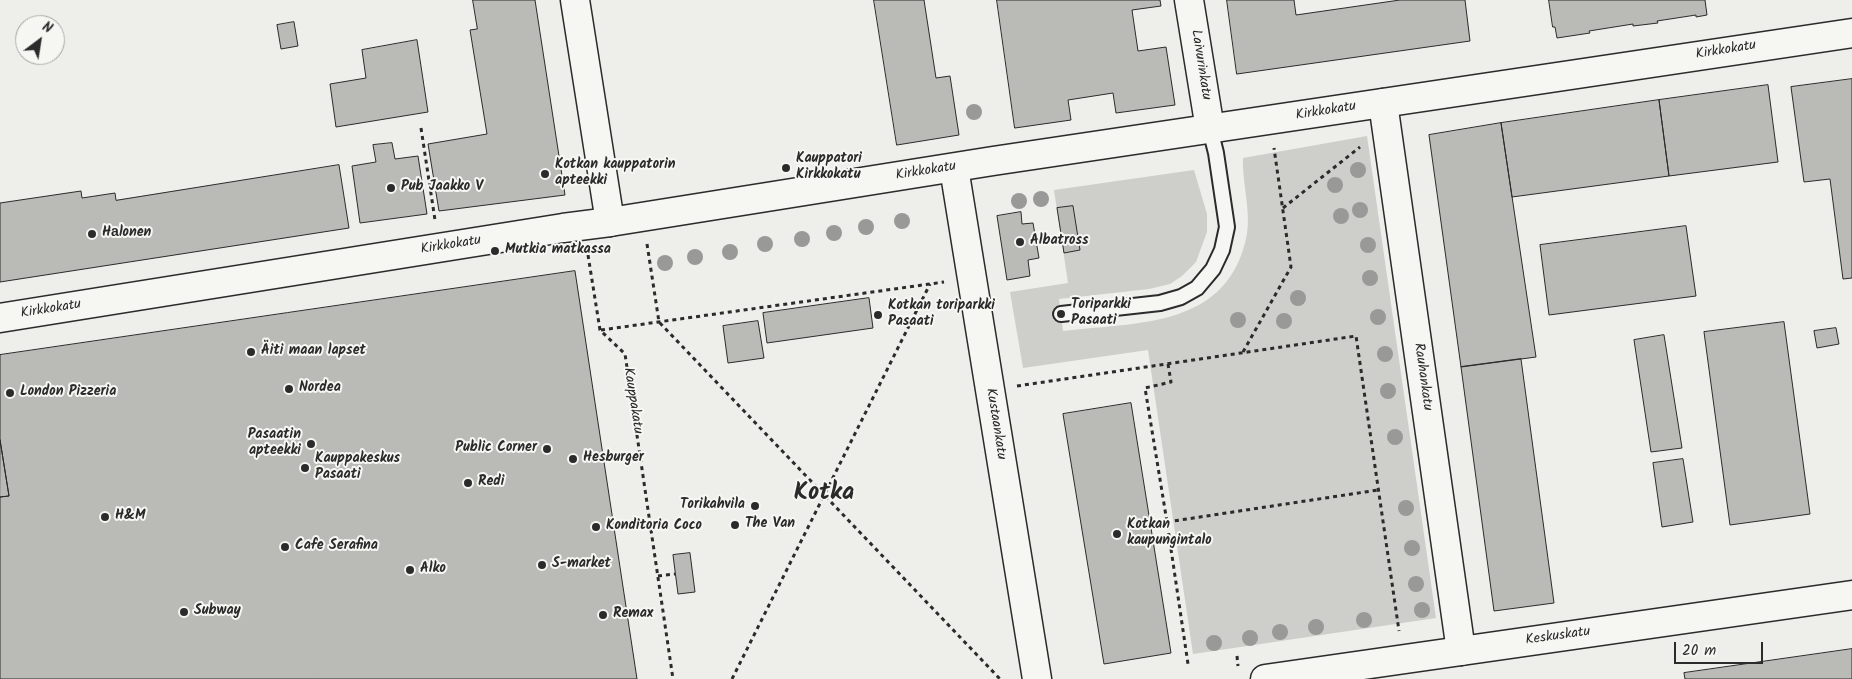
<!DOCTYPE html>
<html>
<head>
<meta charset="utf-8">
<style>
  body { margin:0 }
  #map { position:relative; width:1852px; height:679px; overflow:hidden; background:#eeeeea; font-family:Kalam,sans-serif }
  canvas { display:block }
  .north { position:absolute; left:15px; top:15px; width:50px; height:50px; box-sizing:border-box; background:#f6f6f2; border:1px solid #a5a5a2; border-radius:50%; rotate:31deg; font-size:14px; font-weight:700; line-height:20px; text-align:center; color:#2b2b2b }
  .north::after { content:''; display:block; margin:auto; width:18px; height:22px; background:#2b2b2b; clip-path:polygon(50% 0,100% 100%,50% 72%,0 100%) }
  .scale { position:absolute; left:1674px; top:642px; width:89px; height:22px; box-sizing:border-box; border:2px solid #2b2b2b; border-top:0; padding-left:6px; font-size:15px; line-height:18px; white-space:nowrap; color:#2b2b2b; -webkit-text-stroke:4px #f6f6f2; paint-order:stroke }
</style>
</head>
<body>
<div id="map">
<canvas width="1852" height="679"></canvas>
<div class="north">N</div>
<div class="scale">20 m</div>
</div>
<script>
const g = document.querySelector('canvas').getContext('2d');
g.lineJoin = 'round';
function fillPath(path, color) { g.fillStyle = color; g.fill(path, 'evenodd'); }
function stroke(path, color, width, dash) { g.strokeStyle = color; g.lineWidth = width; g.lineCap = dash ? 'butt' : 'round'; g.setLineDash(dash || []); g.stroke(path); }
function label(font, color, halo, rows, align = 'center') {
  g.font = font + ' Kalam,sans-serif'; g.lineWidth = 4; g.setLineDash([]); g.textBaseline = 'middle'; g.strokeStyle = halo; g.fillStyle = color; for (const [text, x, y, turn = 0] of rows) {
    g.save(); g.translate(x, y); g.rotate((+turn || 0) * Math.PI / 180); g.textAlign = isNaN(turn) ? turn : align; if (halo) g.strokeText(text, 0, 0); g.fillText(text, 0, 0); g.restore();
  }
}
const green = new Path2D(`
  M1367,136L1436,618L1193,654L1148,350L1023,368L1010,292L1068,283L1054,190L1194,170L1207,214V232L1196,262L1182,276L1170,284L1149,289L1059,299L1063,331C1140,322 1229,328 1247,234C1251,211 1242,182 1243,158Z`);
const building = new Path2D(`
  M473,0H535L565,195L439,211L428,144L487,134L470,30L477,29Z
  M874,0H924L936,78L950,76L959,135L897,145Z
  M997,0H1160L1161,6L1132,10L1138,51L1166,47L1175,105L1116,113L1113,93L1068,100L1071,120L1015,128Z
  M1227,0H1294L1296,15L1400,0H1465L1470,41L1237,74Z
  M1549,0H1705L1707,15L1696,17V15L1657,21L1658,23L1633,26V24L1589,31L1590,33L1557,38L1555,27H1553Z
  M294,22L298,46L281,49L277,25Z
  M417,40L428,112L336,127L330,84L366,78L362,50Z
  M1852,79V278L1843,279L1830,179L1804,182L1791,87Z
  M1768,85L1778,162L1669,176L1659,100Z
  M1659,100L1669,176L1512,197L1501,123Z
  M1501,123L1536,357L1461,367L1429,135Z
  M392,143L395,159L418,156L427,214L360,223L352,166L376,162L373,145Z
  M339,165L349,228L0,282V203L81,191L82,198L115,193L116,200Z
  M1073,206L1080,250L1064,253L1057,208Z
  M1021,212L1022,224L1033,223L1039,258L1028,260L1030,276L1007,280L997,216Z
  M1686,226L1696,296L1549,315L1540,245Z
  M575,271L637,679H0V497L9,496L0,440V355Z
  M869,298L873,328L767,343L763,313Z
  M758,321L764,358L728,363L723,326Z
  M1784,322L1810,514L1730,525L1704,332Z
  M1836,328L1839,344L1817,348L1814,331Z
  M1664,335L1682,448L1651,452L1634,340Z
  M1521,359L1554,603L1494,611L1461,367Z
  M1131,403L1171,653L1104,664L1063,414Z
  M0,440L9,496L0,497Z
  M1683,459L1693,522L1662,527L1653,463Z
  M690,553L695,592L678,594L673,555Z
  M1852,649V679H1685L1684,673Z`);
const path = new Path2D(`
  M421,128L435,220
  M1283,208L1360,147
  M647,244L659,322L1000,679
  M588,255L600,330L625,354L673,679
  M601,330L944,282
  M1243,352L1291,267L1274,148
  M1168,364L1171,382L1145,388L1167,522L1188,664
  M1017,386L1356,336L1399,631
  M1167,522L1378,490
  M658,576L675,574
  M1237,656L1238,666
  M732,679L930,284`);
const lane = new Path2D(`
  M1061,314L1160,303L1181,297L1197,288L1213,269L1222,250L1227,227L1216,153L1210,129`);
const street = new Path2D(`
  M575,0L610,222
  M1189,0L1210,129
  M1383,103L1461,651
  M954,168L1037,679`);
const secondary = new Path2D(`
  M0,318L563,228L610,222L993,161L1852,33
  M1265,679L1852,595`);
const trees = [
  [974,112],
  [1358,170],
  [1335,185],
  [1041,199],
  [1019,201],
  [1360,210],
  [1341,216],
  [902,221],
  [866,227],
  [834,233],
  [802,239],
  [765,244],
  [1368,245],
  [730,252],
  [695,257],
  [665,263],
  [1370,278],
  [1298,298],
  [1378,317],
  [1238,320],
  [1284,321],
  [1385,354],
  [1388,391],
  [1395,437],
  [1406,508],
  [1412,548],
  [1416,584],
  [1422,610],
  [1364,620],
  [1316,627],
  [1280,632],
  [1250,638],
  [1214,643]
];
const markers = [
  [786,168,5,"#2b2b2b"],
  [545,174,5,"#2b2b2b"],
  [391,188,5,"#2b2b2b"],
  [92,234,5,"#2b2b2b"],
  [1020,242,5,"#2b2b2b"],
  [495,251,5,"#2b2b2b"],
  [1061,314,5,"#2b2b2b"],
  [878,315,5,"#2b2b2b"],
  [251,352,5,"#2b2b2b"],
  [289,389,5,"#2b2b2b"],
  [10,393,5,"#2b2b2b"],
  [311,444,5,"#2b2b2b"],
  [547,449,5,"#2b2b2b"],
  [573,459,5,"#2b2b2b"],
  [305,468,5,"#2b2b2b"],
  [468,483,5,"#2b2b2b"],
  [755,506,5,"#2b2b2b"],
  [105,517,5,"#2b2b2b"],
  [735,525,5,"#2b2b2b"],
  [596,527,5,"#2b2b2b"],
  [1117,534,5,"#2b2b2b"],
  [285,547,5,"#2b2b2b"],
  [542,565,5,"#2b2b2b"],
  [410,570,5,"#2b2b2b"],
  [184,612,5,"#2b2b2b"],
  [603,615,5,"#2b2b2b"]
];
const streetNames = [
  ["Kirkkokatu",1726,51,-9],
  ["Laivurinkatu",1200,65,81],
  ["Kirkkokatu",1326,112,-9],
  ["Kirkkokatu",926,172,-9],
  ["Kirkkokatu",451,246,-9],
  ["Kirkkokatu",51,310,-9],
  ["Rauhankatu",1422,377,82],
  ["Kauppakatu",632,401,81],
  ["Kustaankatu",995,424,81],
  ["Keskuskatu",1558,637,-8]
];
const poiNames = [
  ["Kauppatori",796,160],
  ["Kirkkokatu",796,176],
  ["Kotkan kauppatorin",555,166],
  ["apteekki",555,182],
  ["Pub Jaakko V",401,188],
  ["Hаlonen",102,234],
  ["Albatross",1030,242],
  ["Mutkia matkassa",505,251],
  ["Toriparkki",1071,306],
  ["Pasaati",1071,322],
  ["Kotkan toriparkki",888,307],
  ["Pasaati",888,323],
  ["Äiti maan lapset",261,352],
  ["Nordea",299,389],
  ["London Pizzeria",20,393],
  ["Pasaatin",301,436,"right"],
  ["apteekki",301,452,"right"],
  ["Public Corner",537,449,"right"],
  ["Hesburger",583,459],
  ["Kauppakeskus",315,460],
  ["Pasaati",315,476],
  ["Redi",478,483],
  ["Torikahvila",745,506,"right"],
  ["H&M",115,517],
  ["The Van",745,525],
  ["Kotkan",1127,526],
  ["kaupungintalo",1127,542],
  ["Konditoria Coco",606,527],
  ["Cafe Serafina",295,547],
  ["S-market",552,565],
  ["Alko",420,570],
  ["Subway",194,612],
  ["Remax",613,615]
];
const townNames = [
  ["Kotka",824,495]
];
fillPath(green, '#cececa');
fillPath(building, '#babab7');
stroke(building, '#2b2b2b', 1);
stroke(lane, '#2b2b2b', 18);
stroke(street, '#2b2b2b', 31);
stroke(secondary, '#2b2b2b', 31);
stroke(path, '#2b2b2b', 3, [4, 4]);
stroke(lane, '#f6f6f2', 14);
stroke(street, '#f6f6f2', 28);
stroke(secondary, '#f6f6f2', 28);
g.fillStyle = '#999997';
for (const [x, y] of trees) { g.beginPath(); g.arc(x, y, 8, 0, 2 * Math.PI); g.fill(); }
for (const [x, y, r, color] of markers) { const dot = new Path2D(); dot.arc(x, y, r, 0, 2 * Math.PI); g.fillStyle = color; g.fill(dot); stroke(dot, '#f6f6f2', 2); }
label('14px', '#2b2b2b', '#f6f6f2', streetNames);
label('bold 14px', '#2b2b2b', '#f6f6f2', poiNames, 'left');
label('bold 24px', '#2b2b2b', '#f6f6f2', townNames);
</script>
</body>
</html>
